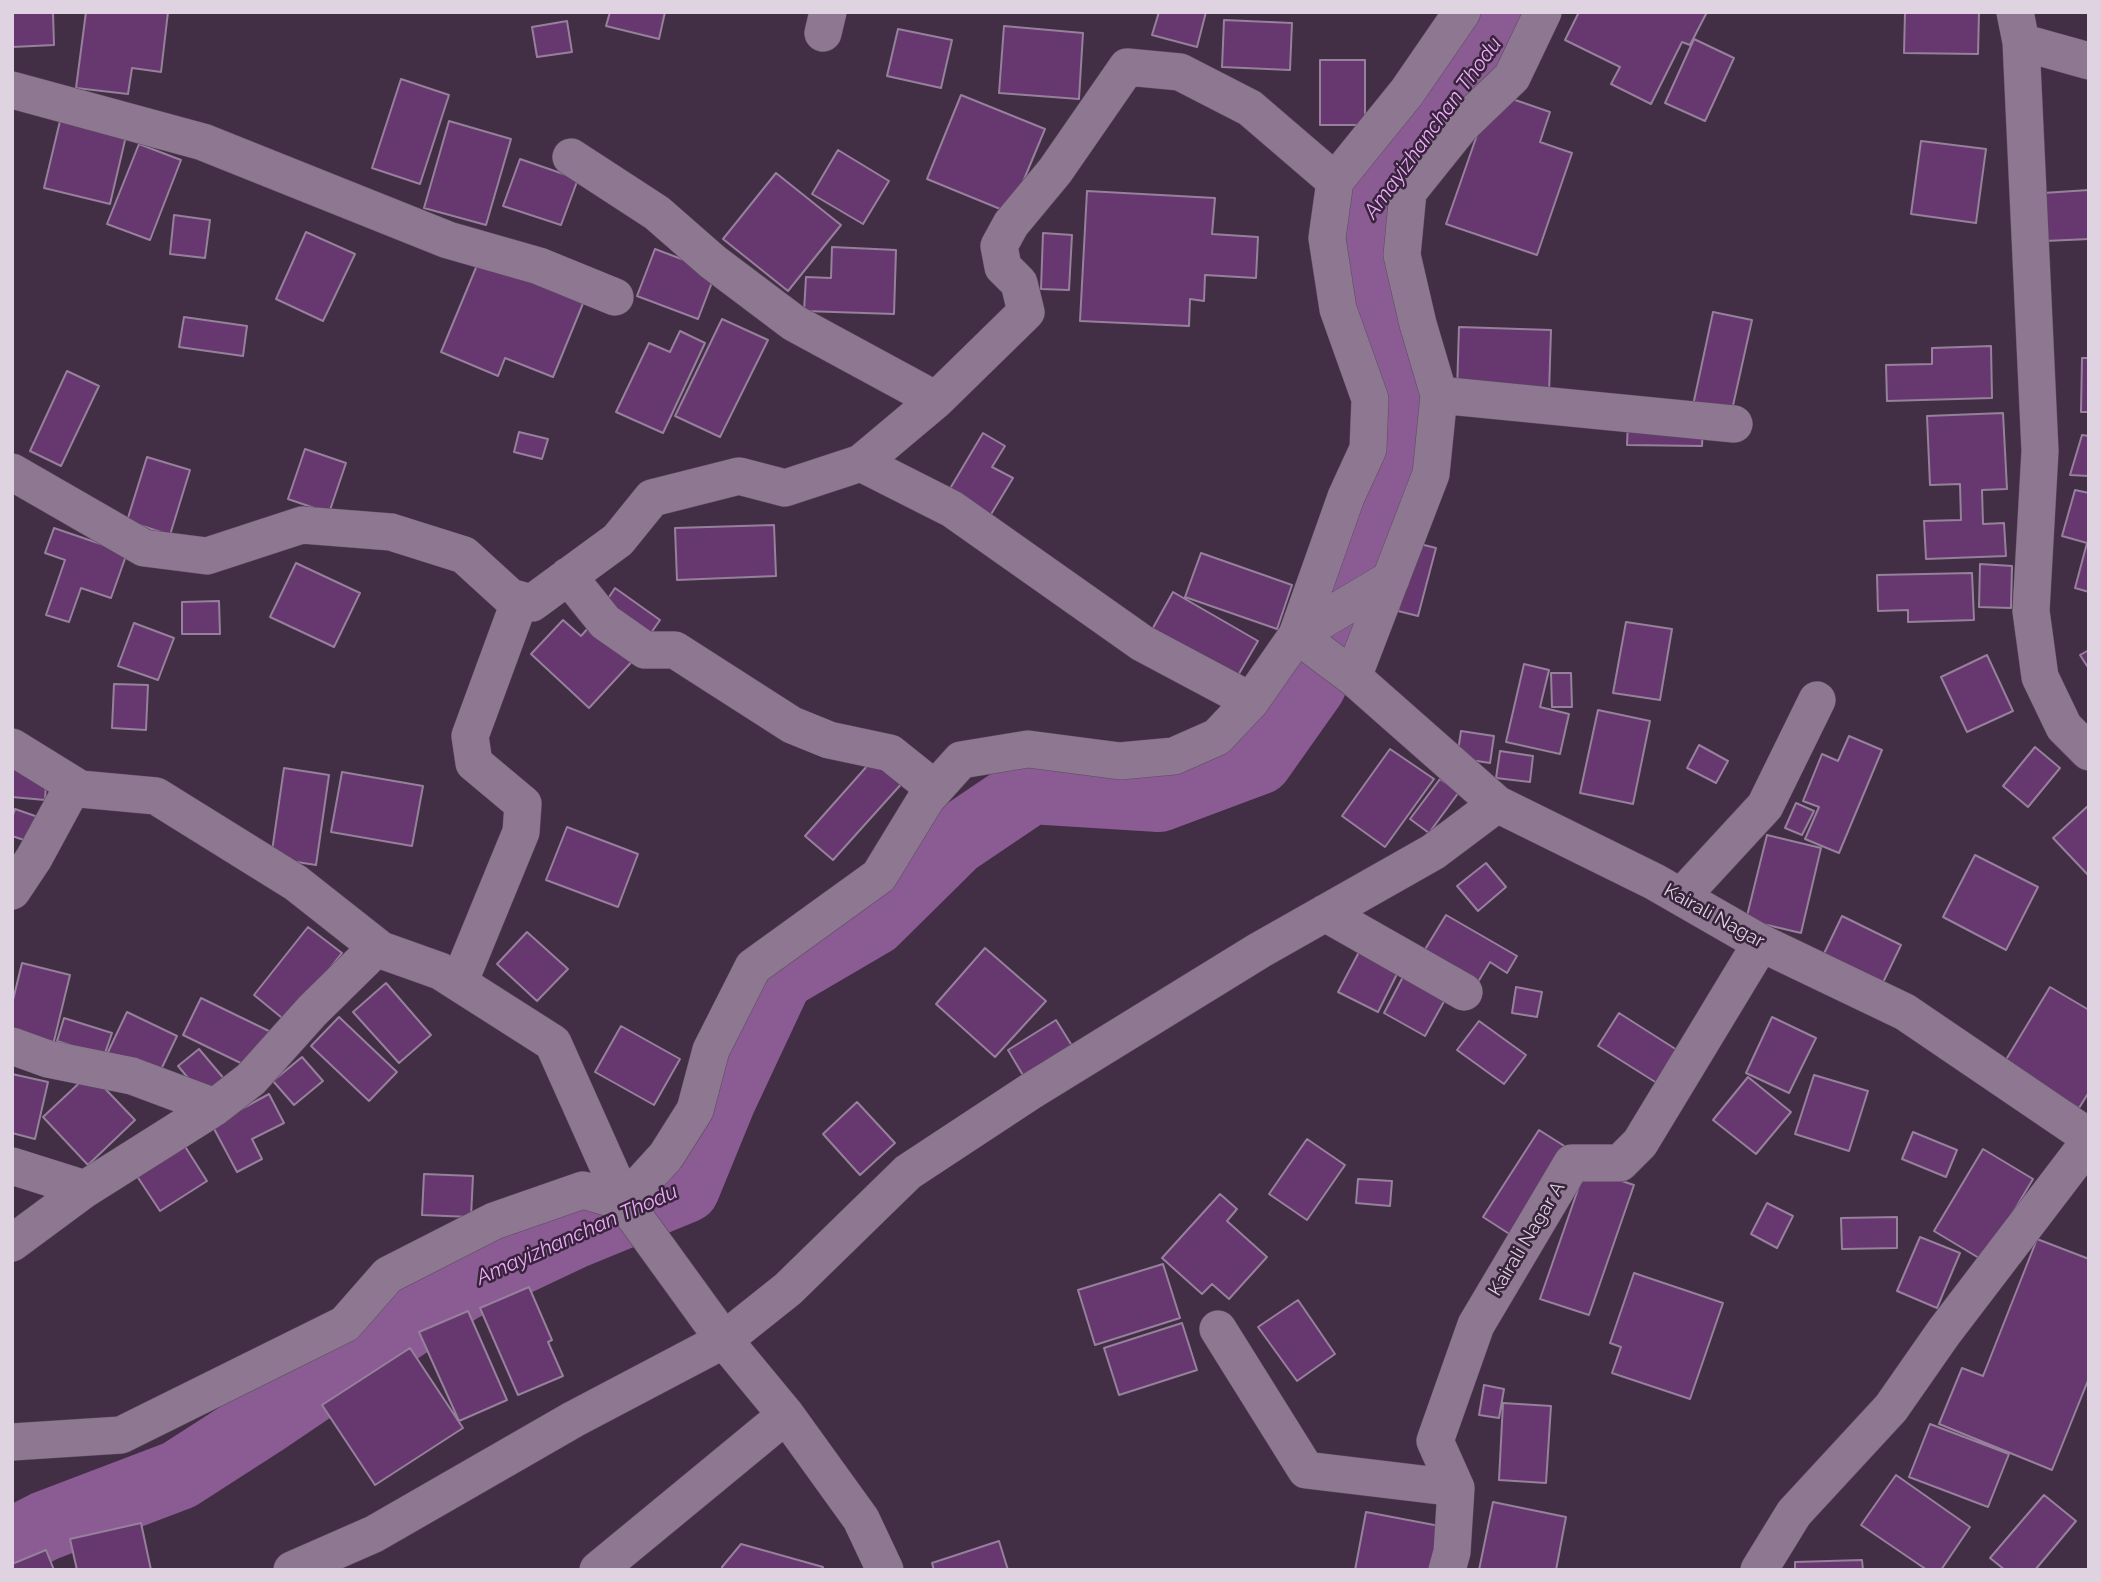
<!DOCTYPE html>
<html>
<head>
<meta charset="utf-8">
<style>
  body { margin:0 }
  #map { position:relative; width:2101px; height:1582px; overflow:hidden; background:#422e45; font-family:Raleway,sans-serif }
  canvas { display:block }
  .frame { position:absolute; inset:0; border:14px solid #dfd3e2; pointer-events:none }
</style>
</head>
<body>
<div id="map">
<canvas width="2101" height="1582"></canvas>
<div class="frame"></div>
</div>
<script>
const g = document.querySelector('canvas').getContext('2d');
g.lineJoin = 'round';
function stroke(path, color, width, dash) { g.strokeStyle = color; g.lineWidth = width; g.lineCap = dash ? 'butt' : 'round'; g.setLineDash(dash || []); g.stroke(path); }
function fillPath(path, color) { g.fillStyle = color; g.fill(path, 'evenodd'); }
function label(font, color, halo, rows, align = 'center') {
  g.font = font + ' Raleway,sans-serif'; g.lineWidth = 5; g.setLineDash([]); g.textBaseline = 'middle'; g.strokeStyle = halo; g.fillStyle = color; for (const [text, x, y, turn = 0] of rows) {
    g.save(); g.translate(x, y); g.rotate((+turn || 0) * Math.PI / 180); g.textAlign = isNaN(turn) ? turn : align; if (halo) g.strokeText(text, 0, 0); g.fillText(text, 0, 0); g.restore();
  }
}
const river = new Path2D(`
  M12,1543L45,1526L179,1475L266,1419L461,1287L573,1234L685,1188L721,1100L779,976L873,921L954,841L1031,789L1159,797L1258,760L1311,685L1353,600L1406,455L1392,340L1361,229C1411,155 1466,86 1516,12`);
const building = new Path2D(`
  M12,12H53L54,45L12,47Z
  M86,12H168L161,72L132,68L128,94L76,88Z
  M610,12H665L659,39L606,26Z
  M1159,12H1206L1197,47L1152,35Z
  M1579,12H1707L1690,45L1682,42L1651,104L1611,84L1620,67L1565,40Z
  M1905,12H1979L1978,54L1904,53Z
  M1224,20L1292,23L1290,70L1222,67Z
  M567,21L572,52L537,57L532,27Z
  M1004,26L1083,33L1079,99L999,93Z
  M898,29L952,40L941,88L887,76Z
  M1694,39L1734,58L1705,121L1665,103Z
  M1320,60H1365V125H1320Z
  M401,79L449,95L420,184L372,168Z
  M1492,92L1550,112L1540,142L1572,153L1537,255L1446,224Z
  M961,95L1045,129L1010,213L927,179Z
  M60,121L126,136L110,204L44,188Z
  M449,121L511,139L486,225L424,208Z
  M1921,141L1986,149L1976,223L1911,214Z
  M139,144L181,160L150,240L107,224Z
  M838,150L889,181L863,224L812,194Z
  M520,159L578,179L561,225L503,206Z
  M776,173L841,225L788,291L723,239Z
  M2089,190V239L2045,241L2043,193Z
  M1087,191L1215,198L1212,234L1258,237L1256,278L1205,275L1204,301L1190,299L1189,326L1080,321Z
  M174,215L210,220L205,258L170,254Z
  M306,232L355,254L323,321L276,299Z
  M1043,233L1072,235L1069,290L1041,289Z
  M832,247L896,250L894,314L804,311L806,277L831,278Z
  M655,249L716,272L698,319L637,296Z
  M480,258L584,301L553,377L505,358L498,376L441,352Z
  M1713,312L1752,320L1730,419L1692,410Z
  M184,317L247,326L243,356L179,347Z
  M722,319L768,340L720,437L675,416Z
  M1459,327L1551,330L1549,394L1457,391Z
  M680,331L705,343L663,433L616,412L649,343L670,352Z
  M1991,346L1992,398L1887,401L1886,365L1932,364V348Z
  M2082,358H2089V412H2081Z
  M67,371L99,386L61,466L30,451Z
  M2003,413L2007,489L1982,490L1983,524L2004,523L2006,556L1926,559L1924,521L1961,520L1960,484L1930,485L1927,416Z
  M1628,421L1703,423L1702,446L1627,445Z
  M519,432L548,439L542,459L514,452Z
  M983,433L1005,446L992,467L1013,478L990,516L948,492Z
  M2082,435L2089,436V476L2070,475Z
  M305,449L346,463L329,513L288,499Z
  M147,457L190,470L170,535L127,521Z
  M2075,490L2089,493V592L2075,588L2087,543L2062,536Z
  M774,525L776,576L677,580L675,528Z
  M54,528L127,553L111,598L81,588L69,622L46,615L65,560L45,553Z
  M1416,543L1436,548L1418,616L1398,611Z
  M1201,553L1292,585L1277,629L1185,597Z
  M296,563L360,593L334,647L270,617Z
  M1980,564L2012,566L2011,608L1979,607Z
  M1972,573L1974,620L1908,622V610L1878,611L1877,575Z
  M615,588L660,620L644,643L599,612Z
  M1173,592L1258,641L1233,684L1149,635Z
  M219,601L220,634H182V602Z
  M597,618L638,655L589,708L531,654L563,620L581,636Z
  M1626,622L1672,629L1660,700L1613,693Z
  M134,623L174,638L158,680L118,666Z
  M2089,650V669L2080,655Z
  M1987,655L2013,711L1967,732L1941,677Z
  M1524,664L1549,670L1540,707L1569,714L1560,754L1506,742Z
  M1551,673H1571L1572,707H1552Z
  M114,684L148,685L146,730L112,728Z
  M1598,710L1650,721L1633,804L1580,793Z
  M1461,731L1494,736L1490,763L1457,758Z
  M1849,736L1882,750L1839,853L1805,839L1819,807L1803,801L1822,754L1838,761Z
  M1699,745L1728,761L1716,783L1687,768Z
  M2035,747L2060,768L2028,807L2003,786Z
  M1390,749L1434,779L1385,847L1342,816Z
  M1500,751L1533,756L1530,782L1496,778Z
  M876,756L904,781L833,860L805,836Z
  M12,767L47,770L45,800L12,797Z
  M284,768L329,775L316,865L271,858Z
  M342,772L423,786L412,846L331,832Z
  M1440,779L1459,792L1429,833L1410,819Z
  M1796,803L1814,811L1802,835L1785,828Z
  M2089,805V876L2053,838Z
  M15,809L41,818L33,843L12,836V818Z
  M567,827L638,854L618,907L546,880Z
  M1767,835L1821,848L1801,933L1746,920Z
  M1975,855L2038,887L2006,950L1943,917Z
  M1486,863L1506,887L1478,911L1457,886Z
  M1446,915L1517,956L1507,973L1490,962L1478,982L1424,951Z
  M1842,916L1901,945L1878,993L1819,964Z
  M308,927L342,953L287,1022L254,995Z
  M527,932L568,969L537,1001L497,964Z
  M985,948L1046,1001L995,1057L936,1004Z
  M1359,952L1398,972L1378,1012L1338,992Z
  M22,963L70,975L53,1045L12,1035V1004Z
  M1405,973L1447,996L1425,1036L1384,1013Z
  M386,983L431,1035L399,1063L353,1012Z
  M1516,987L1542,992L1537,1017L1512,1013Z
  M2050,987L2089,1010V1092L2079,1108L2004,1063Z
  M201,998L273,1033L255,1070L183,1035Z
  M127,1012L177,1036L157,1078L107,1054Z
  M1619,1013L1688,1057L1668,1090L1598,1046Z
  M339,1017L397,1072L369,1101L311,1046Z
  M1772,1017L1816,1038L1789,1093L1746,1073Z
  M64,1018L112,1033L104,1056L57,1041Z
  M1056,1020L1079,1057L1030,1087L1008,1050Z
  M1479,1021L1526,1055L1504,1084L1457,1050Z
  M621,1026L680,1059L654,1105L595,1072Z
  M199,1049L226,1081L205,1098L178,1066Z
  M302,1057L323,1081L294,1105L273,1081Z
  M90,1073L135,1120L88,1165L43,1117Z
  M12,1074L48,1082L35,1139L12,1133Z
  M1814,1075L1868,1091L1849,1151L1795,1134Z
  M1748,1077L1791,1112L1756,1154L1713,1120Z
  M269,1094L284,1123L252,1139L262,1159L237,1172L212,1125Z
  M857,1102L895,1143L860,1175L823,1134Z
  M1539,1130L1566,1147L1511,1235L1483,1217Z
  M1913,1132L1957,1150L1946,1177L1902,1159Z
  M179,1137L207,1181L160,1211L131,1167Z
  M1307,1139L1345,1165L1307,1220L1269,1194Z
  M1983,1149L2033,1179L1984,1261L1934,1231Z
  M1585,1169L1634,1185L1589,1315L1540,1299Z
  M424,1174L473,1176L471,1217L422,1215Z
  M1358,1179L1392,1181L1390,1206L1356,1203Z
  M1220,1194L1237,1209L1227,1221L1267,1257L1229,1299L1212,1284L1202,1294L1162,1258Z
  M1767,1203L1793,1216L1777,1248L1751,1234Z
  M1897,1217V1248L1842,1249L1841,1218Z
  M1920,1237L1960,1253L1937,1308L1897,1291Z
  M2037,1239L2089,1259V1378L2052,1470L1939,1424L1962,1368L1983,1376Z
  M1163,1264L1180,1318L1095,1345L1078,1290Z
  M1634,1273L1723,1303L1690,1399L1612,1373L1621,1347L1610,1343Z
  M529,1287L552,1340L548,1342L563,1376L518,1395L480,1308Z
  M1298,1300L1335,1354L1297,1381L1258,1327Z
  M468,1311L507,1400L459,1421L419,1332Z
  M1182,1323L1197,1370L1119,1395L1104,1348Z
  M410,1348L463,1428L375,1485L322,1405Z
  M1484,1385L1504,1389L1499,1418L1479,1415Z
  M1503,1403L1551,1406L1546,1483L1499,1480Z
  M1930,1424L2009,1454L1988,1507L1909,1477Z
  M1896,1475L1970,1527L1941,1570H1927L1861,1525Z
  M2044,1495L2076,1521L2035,1570H2005L1990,1558Z
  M1493,1502L1566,1517L1556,1570H1479Z
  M1366,1512L1450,1528L1441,1570H1355Z
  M141,1523L151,1570H77L70,1539Z
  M999,1541L1008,1570H934L932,1563Z
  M741,1544L823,1567L822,1570H722V1567Z
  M46,1550L54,1570H12V1564Z
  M1862,1560L1863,1570H1795V1562Z`);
const minor = new Path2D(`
  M2015,12L2021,42L2040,451L2031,611L2040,677L2064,727L2089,752
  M823,33L828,12
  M2021,42L2089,61
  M12,90L203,142L448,240L539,266L615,297
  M571,157L657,213L713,262L794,323L936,400
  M1439,395L1734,424
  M861,463L952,509L1142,643L1251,701
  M12,472L144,548L207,556L302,525L391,532L464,555L510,597L532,603L618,540L652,498L739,476L785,488L861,463L936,400L1026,312L1019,283L1003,267L999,246L1011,224L1055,171L1127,67L1180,72L1250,108L1335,181
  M568,576L605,622L645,650H675L792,725L829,740L890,753L935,789
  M1391,579L1297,635L1353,677L1497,804L1655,882L1761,943L1905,1012L2089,1137
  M1353,677L1431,474L1439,395L1418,324L1402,255L1408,192L1461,126L1512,77L1543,12
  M12,747L80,789L156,796L296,883L381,950L440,971L553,1043L624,1202L724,1340L786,1415L861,1519L885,1570
  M12,891L34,858L73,786
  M1681,897L1765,806L1817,700
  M1325,913L1464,992
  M459,983L521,832L523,804L474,763L470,736L520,600
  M12,1046L48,1059L132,1076L215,1107
  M12,1166L85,1189
  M624,1202L666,1156L695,1110L711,1050L753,967L879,876L926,799L961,760L1028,749L1120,761L1174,756L1217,737L1251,701L1297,635L1346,497L1368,449L1370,399L1338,309L1327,238L1335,181L1407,92L1462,12
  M12,1243L85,1189L215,1107L251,1079L312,1011L371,953L381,950
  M1218,1329L1306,1470L1456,1488
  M12,1442L121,1435L345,1324L388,1275L494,1221L583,1190L624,1202
  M292,1570L374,1534L574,1419L724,1340L788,1289L908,1172L1031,1091L1260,950L1433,852L1497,804
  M598,1570L786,1415
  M1447,1570L1452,1552L1456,1488L1435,1441L1476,1325L1572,1163H1620L1640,1143L1761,943
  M1759,1570L1794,1513L1891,1408L1944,1332L2089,1142`);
const streetNames = [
  ["Kairali Nagar",1714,916,29],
  ["Kairali Nagar A",1527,1239,-59]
];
const waterNames = [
  ["Amayizhanchan Thodu",1433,128,-54],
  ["Amayizhanchan Thodu",577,1235,-24]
];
stroke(river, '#8b5b94', 70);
fillPath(building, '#66386f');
stroke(building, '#96809b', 2);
stroke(minor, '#5b4b5e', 38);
stroke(minor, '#8d7791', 37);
label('19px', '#dfd3e2', '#37243b', streetNames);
label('italic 21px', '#efaafc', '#37243b', waterNames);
</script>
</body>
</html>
